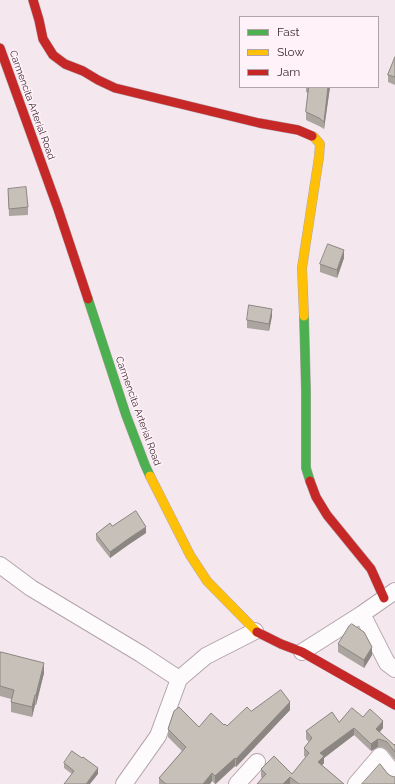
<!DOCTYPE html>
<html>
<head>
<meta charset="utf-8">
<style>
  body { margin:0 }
  #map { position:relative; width:395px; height:784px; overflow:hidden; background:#f4e7ed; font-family:Raleway,sans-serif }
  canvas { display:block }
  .legend { position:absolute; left:239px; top:16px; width:140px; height:72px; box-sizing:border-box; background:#fff2f8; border:1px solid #b3a2aa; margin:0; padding:5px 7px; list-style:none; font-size:12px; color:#412b35 }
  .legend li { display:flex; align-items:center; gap:8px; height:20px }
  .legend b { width:20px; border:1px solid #b3a2aa }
</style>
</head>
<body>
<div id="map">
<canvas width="395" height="784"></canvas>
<ul class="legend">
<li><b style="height:5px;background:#4caf50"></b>Fast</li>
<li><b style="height:5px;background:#ffc107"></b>Slow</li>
<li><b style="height:5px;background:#c62828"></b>Jam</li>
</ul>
</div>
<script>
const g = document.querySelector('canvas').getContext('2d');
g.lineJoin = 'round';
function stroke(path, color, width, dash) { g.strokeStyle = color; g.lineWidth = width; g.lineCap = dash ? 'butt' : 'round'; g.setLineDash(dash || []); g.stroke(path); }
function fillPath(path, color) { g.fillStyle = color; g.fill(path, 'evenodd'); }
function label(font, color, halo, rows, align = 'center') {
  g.font = font + ' Raleway,sans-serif'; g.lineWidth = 3; g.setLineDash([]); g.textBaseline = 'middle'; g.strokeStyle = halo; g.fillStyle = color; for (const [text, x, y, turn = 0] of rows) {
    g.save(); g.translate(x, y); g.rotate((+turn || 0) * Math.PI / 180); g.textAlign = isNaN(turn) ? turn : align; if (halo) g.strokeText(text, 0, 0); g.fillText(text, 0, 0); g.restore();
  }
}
const street = new Path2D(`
  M0,565L31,588L141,654L179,679L158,736L124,784
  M362,614L387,663L395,669
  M302,652L362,614L395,591
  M179,679L206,656L255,631
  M237,784L257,762
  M356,784L380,756L395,775`);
const fast = new Path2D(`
  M88,299L126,415L145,465L150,476
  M304,316L306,392V468L310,481`);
const slow = new Path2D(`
  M304,316L302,268L319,157L320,144L314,137L312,136
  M150,476L190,555L207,581L257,632`);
const jam = new Path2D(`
  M33,0L39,20L43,39L53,55L65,64L83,71L98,80L115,88L259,123L298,130L312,136
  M0,48L58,209L88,299
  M310,481L316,497L327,515L371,569L384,598
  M257,632L281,644L302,652L395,705`);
const wall = new Path2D(`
  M395,57V85L388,82V75Z
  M306,87H330L324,129L319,126L306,120V112L308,93L306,92Z
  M8,189L28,207V215L9,216Z
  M344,258L337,278L320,272V264Z
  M272,316L269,331L247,328V320Z
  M112,526L146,533L128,545L110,558L96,540V534Z
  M338,644L372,655L364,668L338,652Z
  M0,655L44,673L36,705H35L32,717L11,712V699L0,696Z
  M290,710L236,767L235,766L216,784H215L212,781L210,784H159V778L182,751L168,737V729L224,725L227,726L251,711Z
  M363,717L383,728L379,732L394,745L395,744V760L387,750L382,747H378L371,751L354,735L324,758V763L322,765L344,784H257L262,778L261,777V769L292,774L306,757L304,756V748L309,742L306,739V731L339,722Z
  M82,758L98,774H72L64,768V763Z`);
const shadedWall = new Path2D(`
  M328,87H330L324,129V122Z
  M344,250V258L337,278V270Z
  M272,309V316L269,331V324Z
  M146,527V533L128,545L110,558V552L128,539Z
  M372,647V655L364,668V660Z
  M44,663V673L36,705V695Z
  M35,695V705L32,717V707Z
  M290,702V710L236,767V759Z
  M383,721V728L376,737V729Z
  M354,728V735L324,758V763L318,770V762L320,753Z
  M378,739V747L371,751V744Z
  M235,758V766L215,784V776Z
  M98,768V774L90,784H86Z
  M212,773V781L210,784H203Z
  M290,777V784H283Z`);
const building = new Path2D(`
  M395,57V77L388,75Z
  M309,87H328L324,122L319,118L306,112Z
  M26,187L28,207L9,209L8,189Z
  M328,244L344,250L337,270L320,264Z
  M249,305L272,309L269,324L247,320Z
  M136,511L146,527L128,539L110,552L96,534L110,523L112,526Z
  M352,624L364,632L372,647L364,660L338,644L349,626Z
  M1,652L44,663L36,695H35L32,707L11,702L14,690L0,686V655Z
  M281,690L290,702L236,759L235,758L215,776L212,773L203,784H166L159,778L186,747L168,729L174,711L179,707L199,727L211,713L224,725L225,724L227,726L247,707L251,711Z
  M352,708L363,717L370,709L383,721L376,729L394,745L395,744V752L387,742L382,740L378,739L371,744L354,728L320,753L324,756L318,762L344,784H299L290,777L283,784H257L266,774L261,769L274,756L292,774L309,753L304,748L312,738L306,731L332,712L339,722Z
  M72,751L82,758L83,757L98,768L86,784H64L74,771L64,763Z
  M380,764L388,774L391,776L395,777V784H362Z`);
const streetNames = [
  ["Carmencita Arterial Road",32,105,70],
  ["Carmencita Arterial Road",138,411,70]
];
stroke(street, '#b4a4ac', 18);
stroke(fast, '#b4a4ac', 10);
stroke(slow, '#b4a4ac', 10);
stroke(jam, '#b4a4ac', 10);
stroke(street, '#fdfbfc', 16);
stroke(fast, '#4caf50', 9);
stroke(slow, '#ffc107', 9);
stroke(jam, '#c62828', 9);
fillPath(wall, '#aaa59f');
fillPath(shadedWall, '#8b8682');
fillPath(building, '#c6c0b9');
stroke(building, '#8b8682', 1);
label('10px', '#412b35', '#fff2f8', streetNames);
</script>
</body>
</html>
